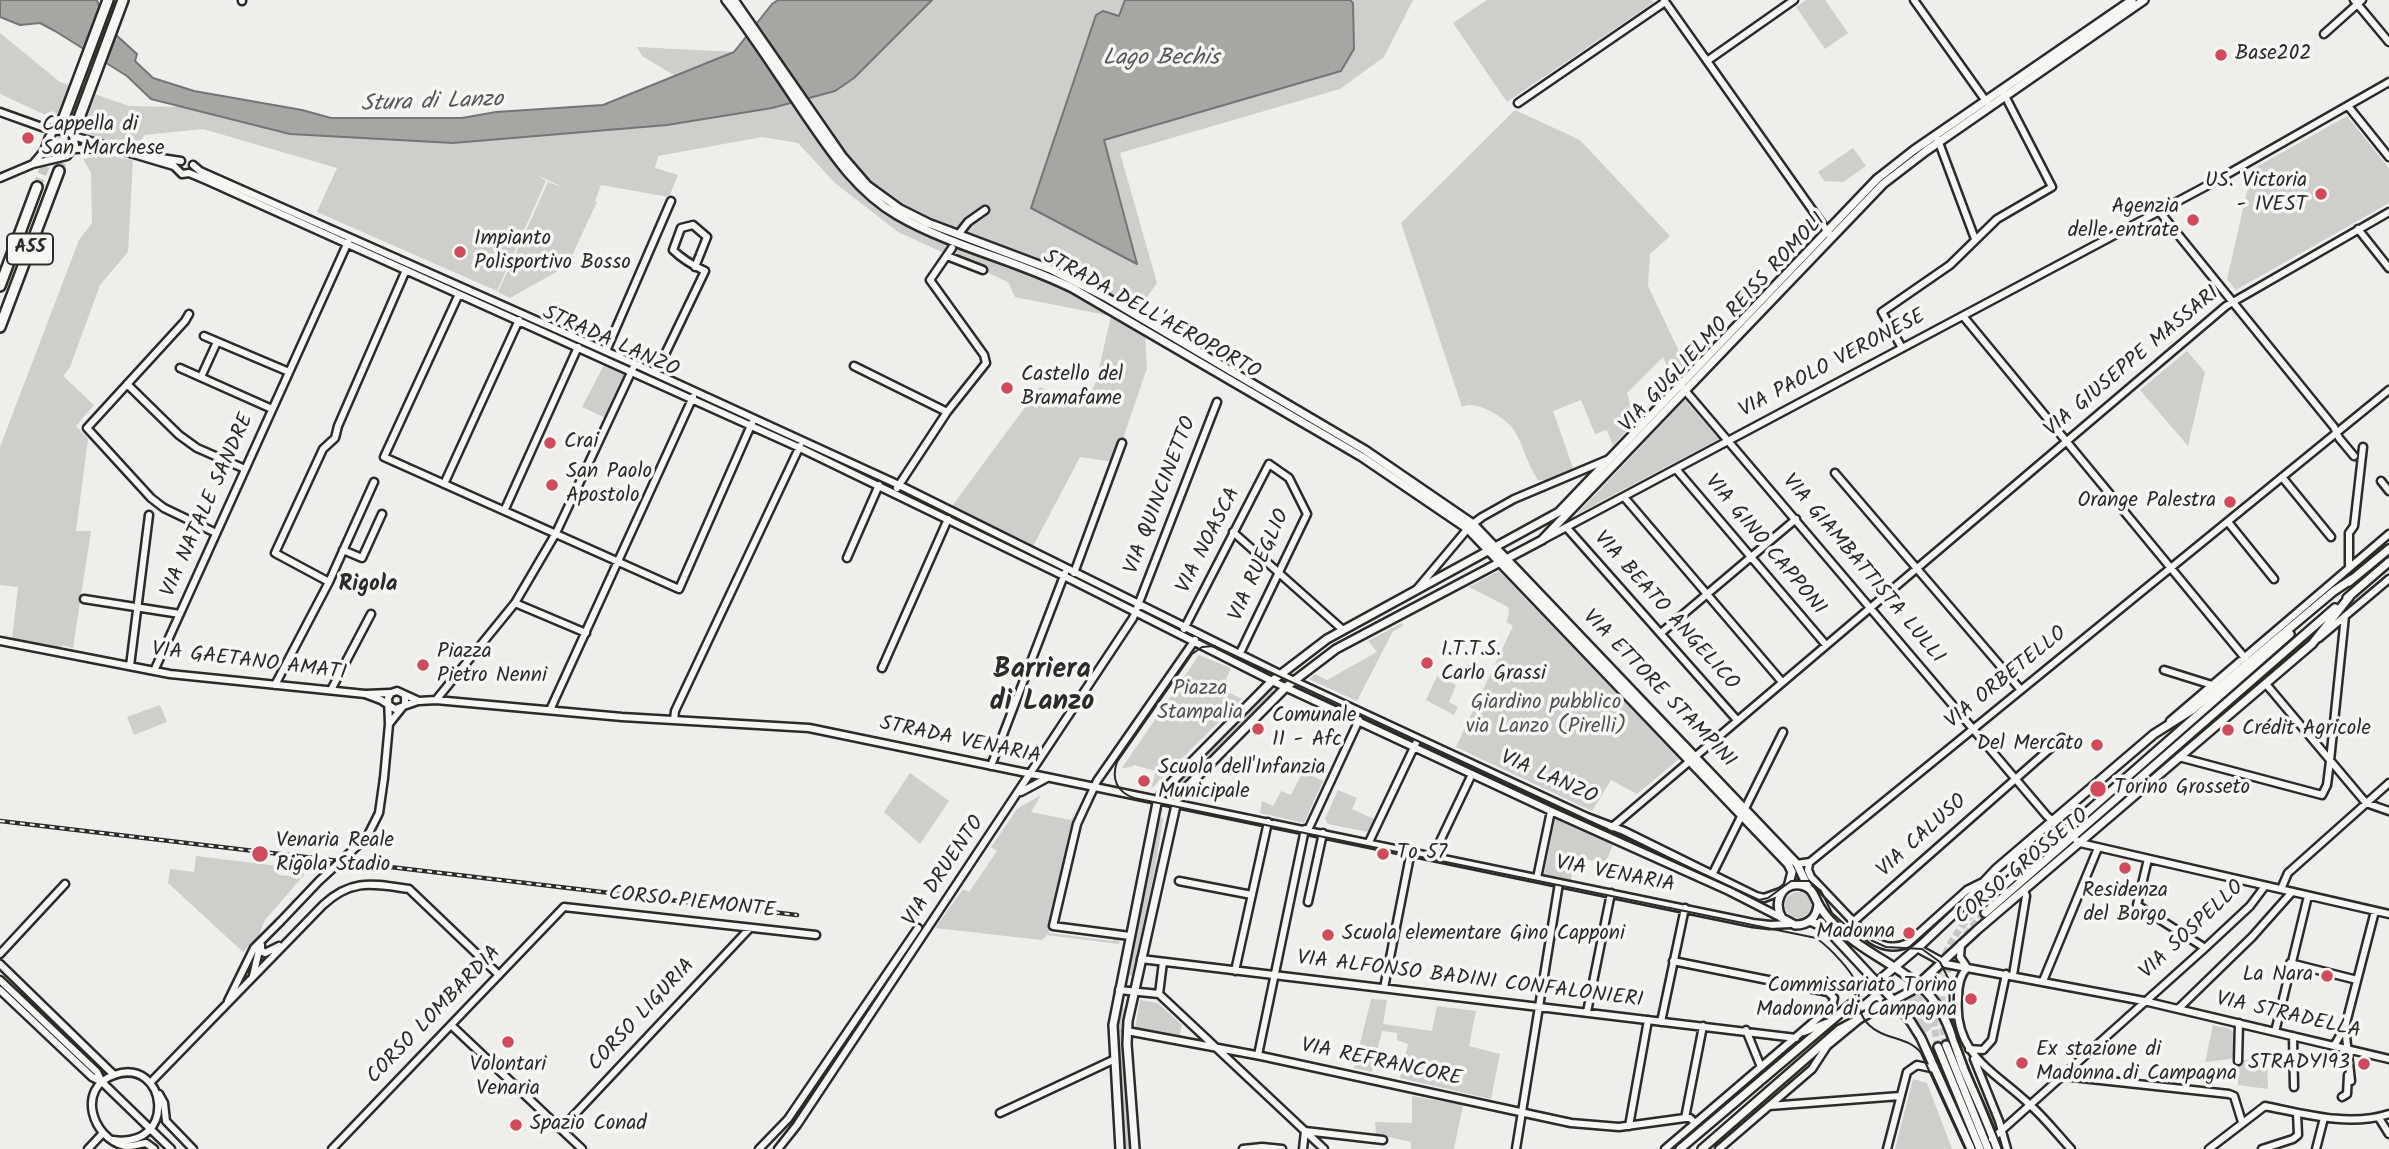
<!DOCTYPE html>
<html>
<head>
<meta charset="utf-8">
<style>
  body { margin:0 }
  canvas { display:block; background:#eeeeea }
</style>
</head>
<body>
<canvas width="2389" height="1149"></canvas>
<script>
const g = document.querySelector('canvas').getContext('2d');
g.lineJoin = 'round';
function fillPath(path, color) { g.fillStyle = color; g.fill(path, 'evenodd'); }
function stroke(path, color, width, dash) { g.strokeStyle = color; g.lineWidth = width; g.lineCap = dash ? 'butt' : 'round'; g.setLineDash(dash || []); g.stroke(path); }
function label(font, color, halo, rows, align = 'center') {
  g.font = font + ' Kalam,sans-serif'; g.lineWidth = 7; g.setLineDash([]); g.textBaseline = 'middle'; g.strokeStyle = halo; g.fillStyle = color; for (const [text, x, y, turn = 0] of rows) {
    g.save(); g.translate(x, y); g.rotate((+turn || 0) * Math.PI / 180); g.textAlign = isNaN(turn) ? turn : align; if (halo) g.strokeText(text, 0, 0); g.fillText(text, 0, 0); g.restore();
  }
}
const green = new Path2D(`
  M931,0H1413L1384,57L1340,89L1120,153L1157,283L1143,303L1147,368L1115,462L1080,457L1031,550L952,506L1040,387L1079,408L1084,406L1096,382L1111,316L1015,297L1008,282L898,232L835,183L798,143L762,137L658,156L655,168L678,175L669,197L601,185L595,201L597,202L567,266L510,298L498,292L548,182L565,188L537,175L546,181L497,291L317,212L337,168L203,129L144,135L140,145H111L0,94V33L60,82L129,106L182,107L290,134L453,143L667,125L772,108L835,91Z
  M1487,0H1652L1654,2L1507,102L1453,23Z
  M1806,0H1825L1848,33L1825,49L1796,7Z
  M637,47L734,52L737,56L677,77L642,56Z
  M1515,110L1580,140L1670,236L1650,254L1648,286L1686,366L1673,380L1663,357L1627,393L1635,421L1613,446L1607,430L1595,434L1581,400L1553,411L1573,468L1548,481L1538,480C1527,465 1524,446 1514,430C1506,418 1475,399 1462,407L1401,223Z
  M2347,116L2389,168V203L2236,290L2227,279L2249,183L2244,174Z
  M1853,148L1866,166L1843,182L1824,181L1818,172Z
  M106,155L133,160L128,252L100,285L70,367L63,376L94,405L76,426L88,439L76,531H91L73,648L62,645L61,648L12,639L18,587L0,585V447L79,240L92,223L91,173L83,159Z
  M2187,351L2205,372L2188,446L2140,390Z
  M604,365L627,374L606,418L582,407Z
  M1685,400L1719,439L1577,514Z
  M1499,571L1679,759L1637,794L1611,780L1592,811L1456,747L1513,626L1506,622L1509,614L1508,607L1469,587Z
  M1402,623L1403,626L1393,631L1357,701L1309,679L1315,674L1327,680L1377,652L1368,641Z
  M1199,655L1231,668L1226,679L1228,681L1224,690L1242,699L1151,789L1156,771L1134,765L1132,767L1122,768Z
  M1437,676L1456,685L1449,702L1458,707L1454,715L1426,700Z
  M1273,685L1274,690L1173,795L1168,794Z
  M160,705L167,722L134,735L127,717Z
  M1303,771L1323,781L1304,823L1260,813L1262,801L1273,806L1281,791L1291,795Z
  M910,773L949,801L920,844L884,812Z
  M1338,790L1357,798L1352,809L1374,819L1368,832L1328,824L1325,819Z
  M1041,795L1031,812L1071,820L1077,805L1072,822L1049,933L1113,941L1115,936L1120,937L1119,944L1047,935L1042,940L935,928L963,889L969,892L997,851L991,847L1017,809Z
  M1556,816L1614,843L1605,863L1575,857L1571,880L1544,874Z
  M1158,817L1163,818L1156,864L1132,976L1125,974Z
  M196,856L279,866L278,875L298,877L305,871L304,875L265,920L258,937L243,952L168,883L170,869L194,872Z
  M1785 905a13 13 0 1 1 26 0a13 13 0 1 1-26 0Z
  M1918,992L1933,1010L1939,1021L1926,1033L1921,1031L1904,1003Z
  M1371,999L1387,1000L1383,1024L1432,1031L1437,1006L1476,1011L1469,1046L1500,1054L1491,1099L1400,1078L1408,1044L1397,1040V1033L1382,1031L1372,1072L1354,1068Z
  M1140,1000L1158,1003L1182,1025L1179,1040L1135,1029Z
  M1119,1007L1126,1009L1122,1030L1131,1149H1123L1115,1037Z
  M2213,1025C2218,1027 2228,1027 2231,1030C2238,1036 2235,1054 2231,1059L2205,1062Z
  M2267,1057L2268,1089L2238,1085V1061Z
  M1913,1079L1927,1083L1952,1149H1895Z
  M1412,1096L1463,1105L1454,1149H1411V1142L1376,1134L1375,1122L1412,1123Z`);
const water = new Path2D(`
  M0,0H97L105,25L137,54L135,61L153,78L194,91L302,110L331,118H462L496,112L603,105L734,52L772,4L778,0H932L854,78L835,91L772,108L667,125L453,143L290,134L151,99L127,76L55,31L40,23L20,25L0,17Z
  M1125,0H1350L1353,3L1354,49L1341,71L1104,140L1137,264L1031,208L1096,15L1103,11L1119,16Z`);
const majorTunnel = new Path2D(`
  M1946,1045C1934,994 1947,950 1985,913
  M1938,1047C1926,993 1939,946 1979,907`);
const highwayTunnel = new Path2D(`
  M59,171L76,126
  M37,187L63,120`);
const minor = new Path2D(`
  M242,0V1
  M1664,0L1830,235
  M1914,0L1988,104
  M2354,0L2389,42
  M2324,34L2362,0
  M1707,61L1794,0
  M1518,103L1665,2
  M2348,106L2389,157
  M0,112L42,127L57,130
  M73,136L174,166L182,174L189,173L208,181L800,448L1064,576L1272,681L1551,811L1729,891L1782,918
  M1938,140L1975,239
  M74,149L108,148
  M148,156L181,161
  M193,165L200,171L637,365L899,485L1294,681L1587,817L1624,831L1756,896L1764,898L1783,891
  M0,178L33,164L67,156L75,145L73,136L67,130L54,131L49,137L44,151L33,164
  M2159,211L2334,427L2339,438L2354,456
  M2358,229L2389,268
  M961,231L968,222L985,210
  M947,256L983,270
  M459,294L384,457L679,589L752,423
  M189,314L185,321L87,428L151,498L164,508L216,533
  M1963,316L2245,658
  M204,336L289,372
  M1902,348L1882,312L1950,265L1997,219L2052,187L2002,90
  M606,351L671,201
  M854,366L947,412
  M180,368L272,409
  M656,373L705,271C692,265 683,260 673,250L681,228L693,225L707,237L695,267
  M201,377L217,342
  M127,384L179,435L197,448L245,469
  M1683,388L2047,816L2080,843L2389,914
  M1676,469L1826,645
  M1835,473L2021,690
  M2282,477L2331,537
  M2381,481L2389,491
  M444,484L519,320
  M897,488L947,412L986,363L984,355L930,280L952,248
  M1624,497L1782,682
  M505,509L578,347
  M2228,522L2274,579
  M1567,528L1737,720
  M1233,532L1343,630
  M1544,539L2212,183L2389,82
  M343,550L362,558L382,514
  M847,558L879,485
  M2349,568V533L2354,526L2363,447
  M1074,573L1122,443
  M329,582L275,553L323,449L335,438L338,426L406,270
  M1417,589L1470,526L1482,517L1514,499L1609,459
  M84,599L180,614
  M515,603L586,633
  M1184,629L1269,464L1289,478L1307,514L1240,653
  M1661,633L1796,519
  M2319,638L2389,579
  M0,641L170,674L365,694L381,700L395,709L418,701
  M130,666L149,515
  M882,668L948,519
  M2164,670L2212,685
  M154,671L348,242
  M2266,684L2366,803L2389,811
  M275,685L329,582L374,482
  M331,690L371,614
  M366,694L390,693
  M436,700L515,603L556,533L635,364
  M550,710L693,397
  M674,720L675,711L800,446
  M2170,721L2389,534
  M389,724L405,704V696
  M2179,757L2322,795L2327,785L2330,761L2345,616
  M991,766L1065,573
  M384,778L389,724L388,698L391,693L397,691L419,701L436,700L622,717L809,728L1753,923L1770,925L1790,924
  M1021,792L1047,778
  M1611,828L2226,306L2389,212
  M1308,830L1359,720
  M1369,842L1416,743
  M1433,856L1472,774
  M2148,859L2137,905L2205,948
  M1809,863L1808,870L1811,877L1867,936C1879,946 1894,950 1908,943L1967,890L1981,883
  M1797,864L1810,862L2389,390
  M1713,873L1783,732
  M1537,878L1551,811
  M1179,881L1252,895
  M2281,889L2288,873L2389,783
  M1308,902L1323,833
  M1853,922L2062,738
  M1130,936L1053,926L1077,824L1097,781L1195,640
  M1961,944L1960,957L1966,966
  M261,945V950L265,953L279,946
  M1917,948L1946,964L2144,1001L2389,1059
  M0,954L65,884
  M1141,959L1796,1038
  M2290,963L2357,980
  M0,964L114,1075
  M1967,968C1959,976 1958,987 1958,998C1953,1055 1996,1072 2030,1105C2045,1118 2057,1134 2071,1149
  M1235,971L1268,822
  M2013,975L2026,896L2024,890
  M253,976L260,946
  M0,980L97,1072L102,1082
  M2043,981L2098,848
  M1384,988L1411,851
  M0,990L92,1077L102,1082L171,1149
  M1119,990L1159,994L1324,1149
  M1159,994L1163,962
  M228,1001L254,948L280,922
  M2178,1009L2252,937L2292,892
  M1587,1012L1611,893
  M1661,1022L1685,908
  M451,1025L582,1149
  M2345,1027L2351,1081
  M1746,1030L1761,1067
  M1127,1031L1261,1056L1571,1123L1619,1127L1685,1118H1690L1695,1123
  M1804,1032L1826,1023
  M2275,1032L2308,896
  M2293,1036L2294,1087
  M2334,1046L2345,1027L2375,911
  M1969,1049L1983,1050L1992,1040L2006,974
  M1258,1055L1305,829
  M1974,1059L1999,1121L2007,1149
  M2238,1061L2239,1023
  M2063,1076L2229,1094L2234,1096L2242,1122
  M150,1083L323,905C352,878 373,884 409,889L499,975
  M159,1094L164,1103L166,1121L193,1149
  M2342,1097L2347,1094L2348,1075
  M1769,1106L1900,1096
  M1000,1113L1113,1060
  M1685,1118L1703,1026
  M2379,1118L2389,1134
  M1629,1126L1648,1020
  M561,1129L750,928
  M1992,1139L2205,948L2250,906L2265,886
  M113,1140C179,1149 167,1056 114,1075C76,1088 92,1139 125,1146C133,1147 139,1144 146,1143L154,1149
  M88,1149L103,1133
  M332,1149L564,907L816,935
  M759,1149L788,1119L918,928
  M778,1149L797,1125L1133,618L1217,402
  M1243,1149L1262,1147L1282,1149
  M1303,1149L1305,1131L1383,1140
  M1516,1149L1559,883
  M1665,1149L1832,1006L1834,998L1828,992L1673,961
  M1719,1149L1812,1069L1827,1046L1861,1018
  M1887,1149L1907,1072L1917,1065L1935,1069
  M2209,1149L2265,1106C2305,1114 2349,1127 2389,1114
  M2262,1149L2293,1139L2298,1135L2297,1113
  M2316,1149L2324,1118`);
const major = new Path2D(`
  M726,0C754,36 779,76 805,114C831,152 856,191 897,215C952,247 1017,260 1074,289L1362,457L1468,529L1788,864L1792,872L1788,887
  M734,0L842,156L867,185L900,209L928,223L1050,269L1107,298L1365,450L1473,524L1797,864L1808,887
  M2349,582L2389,549
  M2347,598L2389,562
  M1818,904C1817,917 1809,925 1795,925L1782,918C1773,903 1781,883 1800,885C1814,887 1814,898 1820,907C1825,915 1831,922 1838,928C1862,951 1895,964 1920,986C1947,1009 1952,1039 1964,1070C1975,1096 1988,1122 1997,1149
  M1979,907L2290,634
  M1985,913L2335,608
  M1810,921L1826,928L1894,1001L1911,1022L1921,1038L1971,1149
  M1946,1045L1988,1149
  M1938,1047L1980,1149
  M1120,1149L1113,1025L1157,803L1164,790L1272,681L1327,639L1559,512L1877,179L1914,150L2132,0
  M1135,1149L1127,1044L1128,1021L1178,796L1286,687L1336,649L1542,540L1883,184L1926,151L2144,0
  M1680,1149L1922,944L1955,913L1996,869L2154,734L2192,710L2334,591L2352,579
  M1702,1149L1840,1029L1911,991L1977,930L2312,644L2350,596`);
const highway = new Path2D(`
  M63,120L108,0
  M76,126L123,0
  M0,286L37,187
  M0,327L59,171`);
const tram = new Path2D(`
  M1965,1149L1921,1053C1908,1036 1884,1040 1869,1025C1857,1013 1860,1003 1858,989C1856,974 1828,946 1816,938L1134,798C1117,792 1111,779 1117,762L1192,654L1202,647L1214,646L1759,900L1768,898L1791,881H1809L1821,891L1832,913L1853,932L1886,947L1922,949L1940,962L1949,980L1950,1012L1957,1039L2002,1149`);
const rail = new Path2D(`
  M0,821L797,915`);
const minorBridge = new Path2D(`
  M280,922L319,881L367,837L379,813L384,778`);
const markers = [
  [2221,55,7,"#d1495b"],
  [28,138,7,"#d1495b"],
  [2321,194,7,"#d1495b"],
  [2193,220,7,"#d1495b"],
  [460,252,7,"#d1495b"],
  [1007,388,7,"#d1495b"],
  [550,443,7,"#d1495b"],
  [552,485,7,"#d1495b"],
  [2230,502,7,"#d1495b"],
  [1427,663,7,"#d1495b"],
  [423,665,7,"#d1495b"],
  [1258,729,7,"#d1495b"],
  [2228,730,7,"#d1495b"],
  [2097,745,7,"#d1495b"],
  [1144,781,7,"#d1495b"],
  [2098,789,9,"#d1495b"],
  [260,854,9,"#d1495b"],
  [1383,854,7,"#d1495b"],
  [2125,868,7,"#d1495b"],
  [1909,933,7,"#d1495b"],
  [1328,935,7,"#d1495b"],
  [2327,976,7,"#d1495b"],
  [1971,999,7,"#d1495b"],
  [508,1042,7,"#d1495b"],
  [2022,1063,7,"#d1495b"],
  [2364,1064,7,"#d1495b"],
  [516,1125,7,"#d1495b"]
];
const shields = [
  [30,249,46]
];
const shieldNames = [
  ["A55",30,249]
];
const poiNames = [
  ["Base202",2235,55],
  ["Cappella di",42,126],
  ["San Marchese",42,150],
  ["US. Victoria",2307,182,"right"],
  ["- IVEST",2307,206,"right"],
  ["Agenzia",2179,208,"right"],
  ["delle entrate",2179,232,"right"],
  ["Impianto",474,240],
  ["Polisportivo Bosso",474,264],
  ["Castello del",1021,376],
  ["Bramafame",1021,400],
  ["Crai",564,443],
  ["San Paolo",566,473],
  ["Apostolo",566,497],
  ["Orange Palestra",2216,502,"right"],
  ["I.T.T.S.",1441,651],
  ["Carlo Grassi",1441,675],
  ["Piazza",437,653],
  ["Pietro Nenni",437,677],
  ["Comunale",1272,717],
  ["11 - Afc",1272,741],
  ["Crédit Agricole",2242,730],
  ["Del Mercato",2083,745,"right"],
  ["Scuola dell'Infanzia",1158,769],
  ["Municipale",1158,793],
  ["Torino Grosseto",2114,789],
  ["Venaria Reale",276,842],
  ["Rigola Stadio",276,866],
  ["To 57",1397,854],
  ["Residenza",2125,892,"center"],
  ["del Borgo",2125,916,"center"],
  ["Madonna",1895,933,"right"],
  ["Scuola elementare Gino Capponi",1342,935],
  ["La Nara",2313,976,"right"],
  ["Commissariato Torino",1957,987,"right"],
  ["Madonna di Campagna",1957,1011,"right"],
  ["Ex stazione di",2036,1051],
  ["Madonna di Campagna",2036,1075],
  ["STRADY193",2350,1064,"right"],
  ["Volontari",508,1066,"center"],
  ["Venaria",508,1090,"center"],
  ["Spazio Conad",530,1125]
];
const streetNames = [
  ["STRADA DELL'AEROPORTO",1151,316,29],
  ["VIA GUGLIELMO REISS ROMOLI",1724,324,-47],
  ["STRADA LANZO",610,343,24],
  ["VIA GIUSEPPE MASSARI",2133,363,-40],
  ["VIA PAOLO VERONESE",1833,365,-28],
  ["VIA QUINCINETTO",1162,496,-69],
  ["VIA NATALE SANDRE",209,506,-66],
  ["VIA NOASCA",1210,541,-63],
  ["VIA GINO CAPPONI",1764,546,50],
  ["VIA RUEGLIO",1261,566,-66],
  ["VIA GIAMBATTISTA LULLI",1862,570,50],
  ["VIA BEATO ANGELICO",1665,612,48],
  ["VIA GAETANO AMATI",249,663,7],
  ["VIA ORBETELLO",2007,679,-39],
  ["VIA ETTORE STAMPINI",1658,690,46],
  ["STRADA VENARIA",960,742,12],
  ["VIA LANZO",1548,779,24],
  ["VIA CALUSO",1923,837,-42],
  ["CORSO GROSSETO",2023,868,-40],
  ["VIA DRUENTO",945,872,-56],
  ["VIA VENARIA",1615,876,11],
  ["CORSO PIEMONTE",692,904,6],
  ["VIA SOSPELLO",2193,931,-43],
  ["VIA ALFONSO BADINI CONFALONIERI",1470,981,7],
  ["CORSO LOMBARDIA",435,1016,-46],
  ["CORSO LIGURIA",643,1016,-47],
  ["VIA STRADELLA",2288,1017,13],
  ["VIA REFRANCORE",1381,1064,12]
];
const parkNames = [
  ["Piazza",1200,690],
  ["Stampalia",1200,714],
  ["Giardino pubblico",1546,704],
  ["via Lanzo (Pirelli)",1546,728]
];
const waterNames = [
  ["Lago Bechis",1161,60],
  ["Stura di Lanzo",432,104,-2]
];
const neighbourhoodNames = [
  ["Rigola",368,586]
];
const districtNames = [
  ["Barriera",1042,672],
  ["di Lanzo",1042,704]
];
fillPath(green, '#cececa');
fillPath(water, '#a6a6a3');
stroke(water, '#757573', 2);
stroke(majorTunnel, '#c7c7c4', 7, [7, 3.5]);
stroke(highwayTunnel, '#c7c7c4', 9, [9, 4.5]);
stroke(minor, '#2b2b2b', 11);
stroke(major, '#2b2b2b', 12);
stroke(highway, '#2b2b2b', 14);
stroke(minor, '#f6f6f2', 6);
stroke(major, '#f6f6f2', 7);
stroke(highway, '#f6f6f2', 9);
stroke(tram, '#2b2b2b', 2);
stroke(rail, '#2b2b2b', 4.5);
stroke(rail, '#f6f6f2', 2, [5]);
stroke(minorBridge, '#2b2b2b', 11, []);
stroke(minorBridge, '#f6f6f2', 6);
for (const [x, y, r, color] of markers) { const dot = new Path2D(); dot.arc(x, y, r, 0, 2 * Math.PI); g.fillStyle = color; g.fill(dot); stroke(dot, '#f6f6f2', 2.5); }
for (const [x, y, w] of shields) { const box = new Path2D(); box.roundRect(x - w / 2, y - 15.5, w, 31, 5); g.fillStyle = '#f6f6f2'; g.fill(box); stroke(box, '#2b2b2b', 2); }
label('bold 19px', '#2b2b2b', null, shieldNames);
label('21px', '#2b2b2b', '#f6f6f2', poiNames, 'left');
label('21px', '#2b2b2b', '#f6f6f2', streetNames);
label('21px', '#545453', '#f6f6f2', parkNames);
label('italic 23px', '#565655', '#f6f6f2', waterNames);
label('bold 23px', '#2b2b2b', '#f6f6f2', neighbourhoodNames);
label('bold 28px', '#2b2b2b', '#f6f6f2', districtNames);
</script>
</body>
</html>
